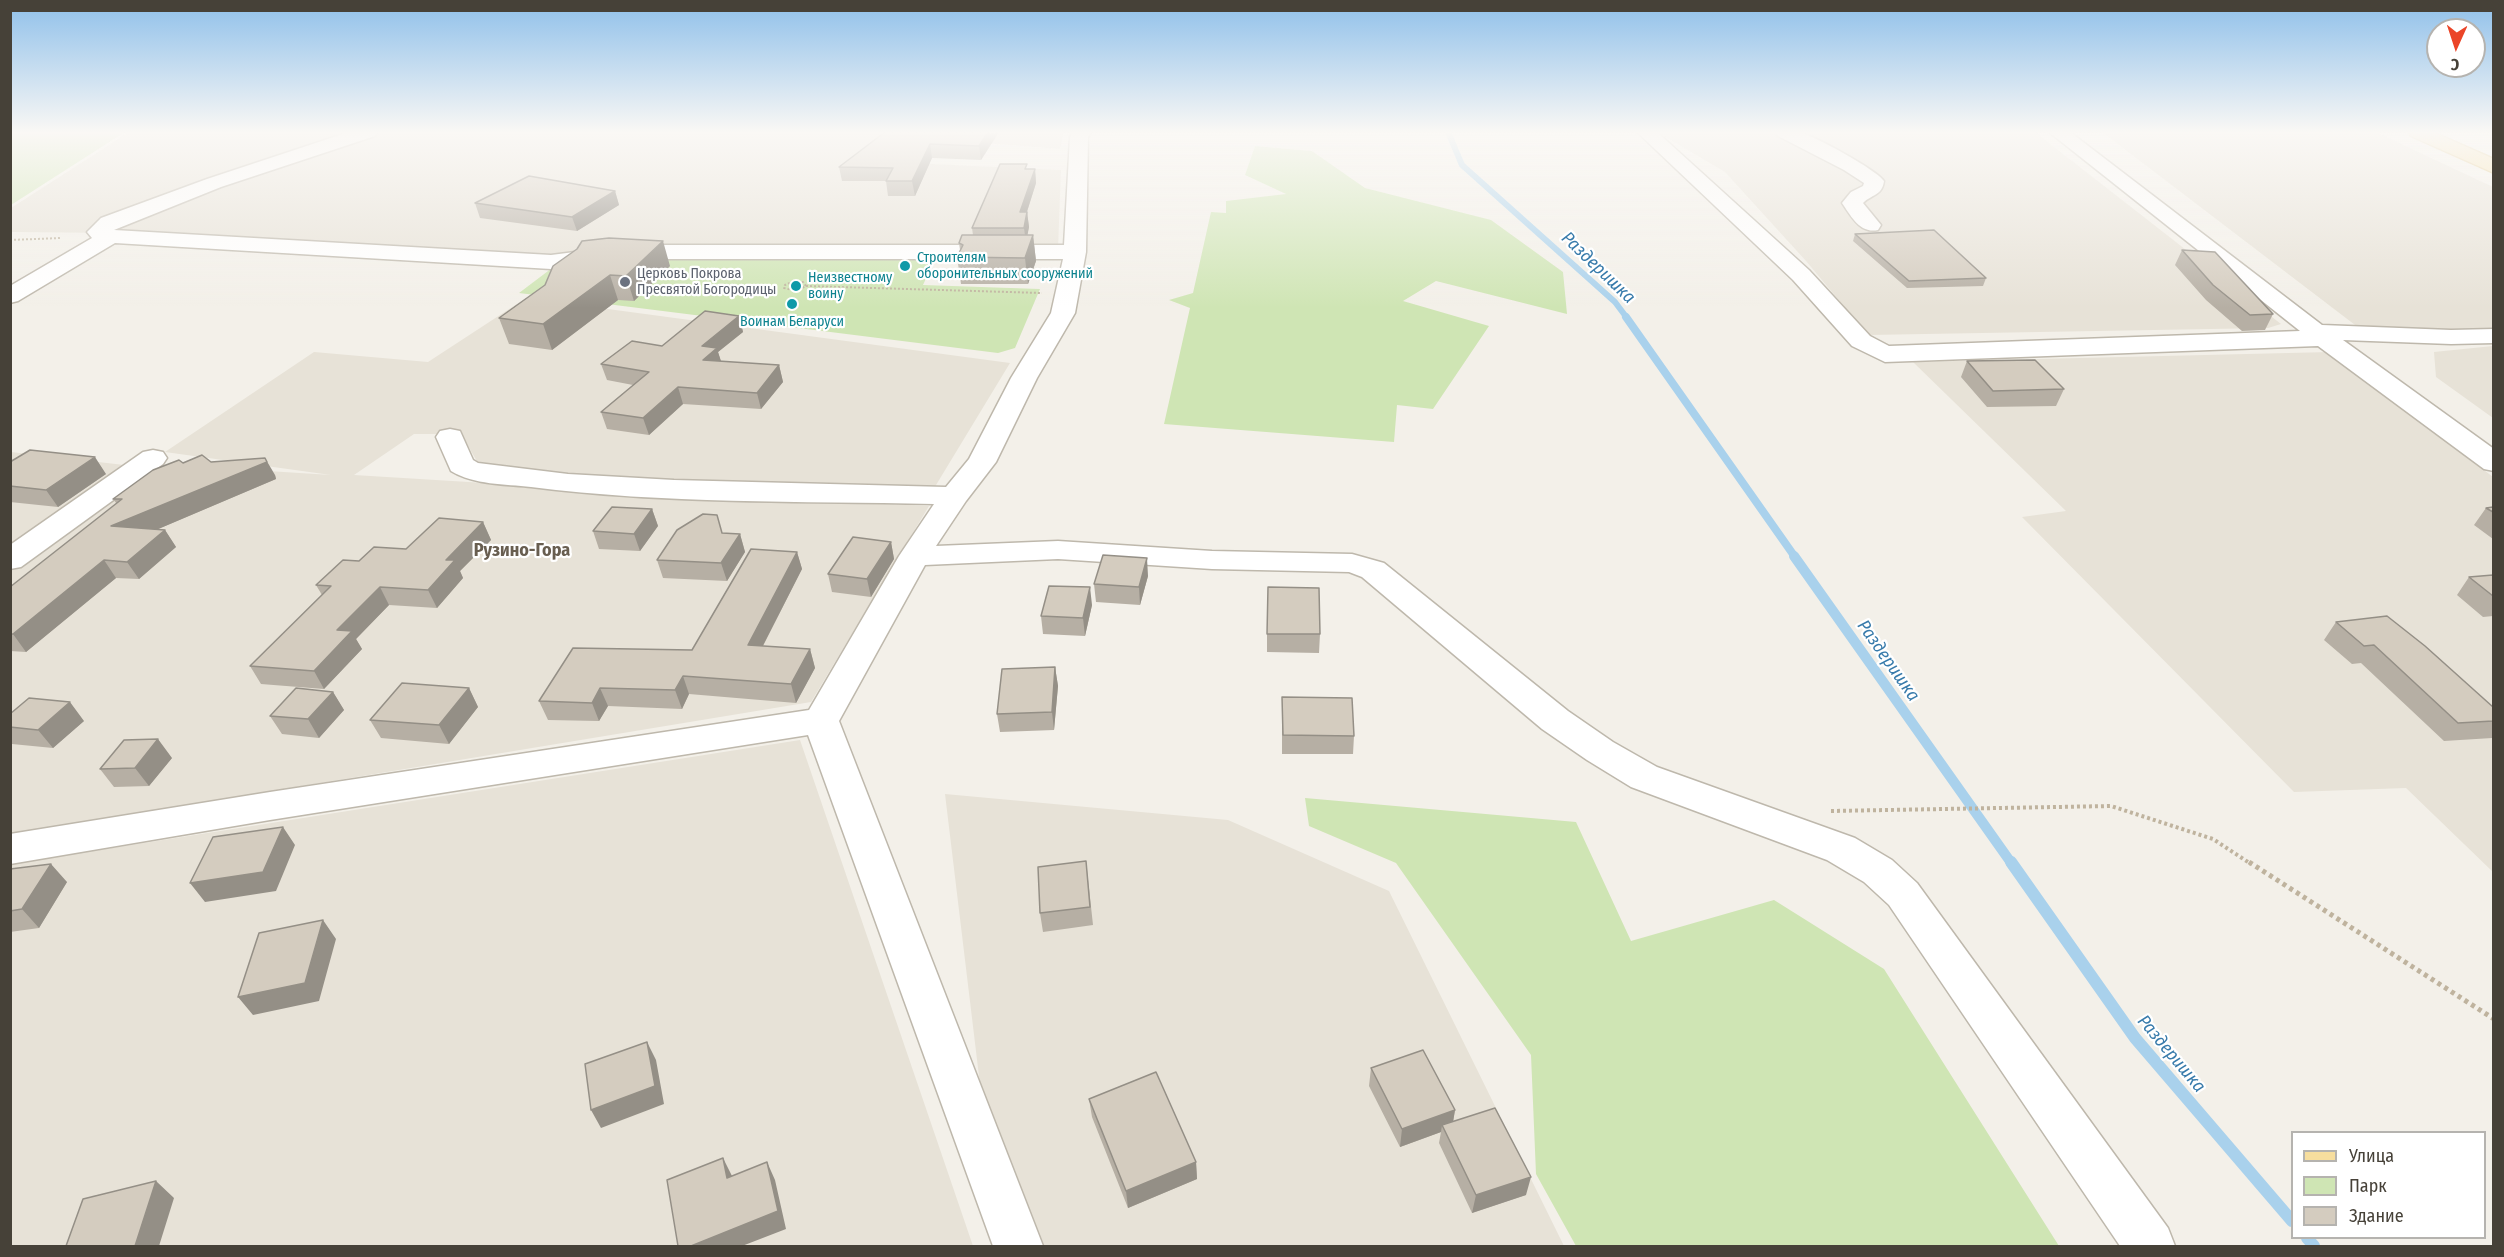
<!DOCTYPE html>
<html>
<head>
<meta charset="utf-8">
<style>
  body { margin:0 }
  #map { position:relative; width:2504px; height:1257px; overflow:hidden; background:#f3f0e9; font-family:"Fira Sans Condensed",sans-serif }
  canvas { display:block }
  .frame { position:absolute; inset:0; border:12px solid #464138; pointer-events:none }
  .legend { position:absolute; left:2291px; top:1131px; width:195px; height:108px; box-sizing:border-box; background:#fff; border:2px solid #b5b3af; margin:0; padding:8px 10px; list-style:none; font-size:18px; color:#464138 }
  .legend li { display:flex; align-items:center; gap:12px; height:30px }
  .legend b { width:30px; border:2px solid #b5b3af }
  .north { position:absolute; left:2426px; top:18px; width:60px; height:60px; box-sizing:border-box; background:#fff; border:2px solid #b5b3af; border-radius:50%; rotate:183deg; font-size:16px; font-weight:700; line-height:24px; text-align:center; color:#464138 }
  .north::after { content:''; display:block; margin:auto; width:21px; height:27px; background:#eb4528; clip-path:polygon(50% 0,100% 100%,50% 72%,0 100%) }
</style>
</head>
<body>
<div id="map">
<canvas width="2504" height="1257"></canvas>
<div class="frame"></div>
<ul class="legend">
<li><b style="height:8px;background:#f7de9e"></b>Улица</li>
<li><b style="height:16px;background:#cfe5b4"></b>Парк</li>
<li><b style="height:16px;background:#d4ccbf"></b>Здание</li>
</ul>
<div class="north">С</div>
</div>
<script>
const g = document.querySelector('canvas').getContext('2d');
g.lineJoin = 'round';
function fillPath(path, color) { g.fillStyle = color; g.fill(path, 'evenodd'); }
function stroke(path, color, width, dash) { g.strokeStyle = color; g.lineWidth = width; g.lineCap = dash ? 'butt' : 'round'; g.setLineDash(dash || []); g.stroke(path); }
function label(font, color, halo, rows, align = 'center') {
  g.font = font + ' "Fira Sans Condensed",sans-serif'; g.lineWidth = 4.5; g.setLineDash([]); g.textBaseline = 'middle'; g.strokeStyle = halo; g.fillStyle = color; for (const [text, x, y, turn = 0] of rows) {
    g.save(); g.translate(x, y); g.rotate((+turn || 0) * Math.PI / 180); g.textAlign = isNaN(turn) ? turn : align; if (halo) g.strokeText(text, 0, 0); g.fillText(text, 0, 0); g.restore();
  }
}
const residential = new Path2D(`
  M129,132H1064L1060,149L946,140L911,163L1061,170L1058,249L525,259L113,233L11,232V208Z
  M1657,132H2035L2281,324L2268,328L1868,335L1806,261L1725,172Z
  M2102,132H2376L2493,187V330L2359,328Z
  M526,298L1010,363L933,490L628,481L481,468L461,434H414L354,475L665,494L929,506L811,702L11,834L10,572L158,464L331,475L165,452L314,352L428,362Z
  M2493,346H2494L2493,418L2436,377L2434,352Z
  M2330,352L2493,477V872L2406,788L2294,792L2022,517L2066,511L1913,362Z
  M11,452L133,466L11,550Z
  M800,740L973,1246H11L10,864Z
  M945,794L1228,820L1389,891L1564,1246H1041L982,1101Z`);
const green = new Path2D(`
  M10,132H125L11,205Z
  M1255,146L1312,151L1365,188L1491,220L1563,272L1567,314L1436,281L1403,301L1489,326L1433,409L1397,405L1394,442L1164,424L1190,308L1169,300L1193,293L1211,212L1226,213V201L1286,194L1245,175Z
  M626,255L936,257L923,285L1040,289L1015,348L998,353L519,293L556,265Z
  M1305,798L1576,822L1631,941L1774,900L1884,969L2059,1246H1576L1536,1174L1531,1055L1396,863L1309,826Z`);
const streamFar3 = new Path2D(`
  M1448,132L1462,165L1615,302L1627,318`);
const streamFar2 = new Path2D(`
  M1626,317L1795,557`);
const streamFar1 = new Path2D(`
  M1794,556L2012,864`);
const stream = new Path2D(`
  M2011,862L2135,1038L2292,1221
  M2307,1238L2314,1246`);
const pathFar2 = new Path2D(`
  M10,240L61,238
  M794,281L803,282L806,286L796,291L784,288L785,285Z
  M806,286L1042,293`);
const pathFar1 = new Path2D(`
  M1831,811L2111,806L2213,839L2251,864`);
const path = new Path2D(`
  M2249,862L2494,1019`);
const minor = new Path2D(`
  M349,132H377L375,136L221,187L114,230L551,255L630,245H1064L1070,137L1073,132H1091L1088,137L1086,252L1075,313L1037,378L996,462L966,501L936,546L1058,541L1212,551L1352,554L1384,563L1568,711L1613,742L1657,767L1855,838L1892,860L1917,883L2168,1228L2175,1246H2120L1889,905L1864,882L1827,860L1631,787L1587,760L1542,729L1362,577L1349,572L1212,569L1058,559L925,565L839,721L1043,1246H993L808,735L270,820L10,864V834L270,792L809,710L899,556L934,504C800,501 664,504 531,487C505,484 474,485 451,471L436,437L440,431L450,429L460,431L473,460L478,463L568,474L674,480L946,487L969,459L1011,378L1051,313L1063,259H630L551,269L115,243L18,301L10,303V286L92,238L87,232L101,218L207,179Z
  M1637,132H1657L1809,270L1870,336L1889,346L2300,331L2049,132H2070L2322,325L2451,330L2494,329V343L2451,344L2343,340L2494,449V471L2484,469L2318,346L1885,362L1852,346L1793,280Z
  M1776,132C1783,132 1792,130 1799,132C1813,135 1877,170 1884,181C1882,196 1872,194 1863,203L1881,225L1878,230C1860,234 1851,216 1842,203L1851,192L1863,186L1864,183L1844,170L1778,136Z
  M153,450L163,452L167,458L163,464L21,567L10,569V545L143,452Z`);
const major = new Path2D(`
  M2409,132H2433L2494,159V173L2411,136Z`);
const wall = new Path2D(`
  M885,132H999L981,160L932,158L915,196H888L886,181H842L839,167Z
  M1027,169H1035L1036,183L1027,212L1029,227L1027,235H1033L1036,261L1028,284H961L957,257L960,250L959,243L973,235L972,228Z
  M615,191L619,205L577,231L480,218L475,203Z
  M1855,234L1986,278L1983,286L1907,288L1853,241Z
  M2182,250L2273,314L2265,330L2242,331L2206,300L2175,265Z
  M670,266L634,301L618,300L552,350L509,344L499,318L545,285Z
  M739,316L743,332L718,352L721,362L779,365L783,382L761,409L683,404L649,435L607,429L601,412L633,385L607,380L601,364L662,346Z
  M1967,361L2064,389L2056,406L1987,407L1961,377Z
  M10,462L106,474L58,507L10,502Z
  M211,462L275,475L276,479L158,529L165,530L176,547L139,579L116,578L26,652L10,651V587L117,504L113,499L183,463Z
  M2493,507V539L2474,525L2486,508Z
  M652,509L658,526L640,551L599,549L593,531Z
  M483,522L491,540L460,571L463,578L437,608L389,605L356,639L362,649L324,689L261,684L250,666L322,595L316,585L359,561L406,549Z
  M722,533L740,534L745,552L727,581L663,578L657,560Z
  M891,542L894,559L871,597L832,592L828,574Z
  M797,552L802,569L763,646L810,649L815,668L796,703L689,694L682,709L608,706L599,721L548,720L539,701L692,650Z
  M2493,575V616L2483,617L2457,595L2469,577Z
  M1148,576L1140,605L1096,602L1094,584Z
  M1092,605L1085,636L1043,634L1041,616Z
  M2336,622L2493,707V737L2492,738L2444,741L2361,663L2352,664L2324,640Z
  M1267,634H1320L1319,653L1267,652Z
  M1055,667L1058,686L1054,730L1000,732L997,714Z
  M469,688L478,707L449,744L381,738L370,720Z
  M333,692L344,710L319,738L282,734L270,716Z
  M1282,697L1354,736L1353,754H1282Z
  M10,714L84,721L53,748L12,744L10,742Z
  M172,758L149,786L114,787L100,769Z
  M1086,861L1093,925L1043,932L1040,913Z
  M10,869L67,882L39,928L10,932Z
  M1371,1068L1455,1110L1453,1122L1526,1195L1472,1213L1439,1143L1441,1132L1400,1147L1369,1086Z
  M1089,1099L1196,1162L1197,1179L1128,1208L1092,1117Z`);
const shadedWall = new Path2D(`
  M988,132H999L981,160L979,146Z
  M930,144L932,158L915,196L912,181Z
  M1035,169L1036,183L1022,227L1020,212Z
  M615,191L619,205L577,231L572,217Z
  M1027,212L1029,227L1026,243L1024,228Z
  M1033,235L1036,261L1028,284L1025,258Z
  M663,241L670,266L634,301L626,276Z
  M610,275L618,300L552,350L543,324Z
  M739,316L743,332L718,352L722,364L703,360L702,346Z
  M779,365L783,382L761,409L757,393Z
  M678,387L683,404L649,435L643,418Z
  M95,457L106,474L58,507L46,490Z
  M265,458L275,475L276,479L123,544L111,526Z
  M652,509L658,526L640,551L634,534Z
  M483,522L491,540L460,571L463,578L437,608L428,590L446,560Z
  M165,530L176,547L139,579L127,562Z
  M740,534L745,552L727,581L721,563Z
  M891,542L894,559L871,597L867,579Z
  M797,552L802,569L754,663L748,645Z
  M1147,558L1148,576L1140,605L1139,587Z
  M104,560L116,578L26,652L13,634Z
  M380,587L389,605L356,639L362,649L324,689L314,671L337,630Z
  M1090,587L1092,605L1085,636L1083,618Z
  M810,649L815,668L796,703L791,684Z
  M1055,667L1058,686L1054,730L1052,712Z
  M683,676L689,694L682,709L675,690Z
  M469,688L478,707L449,744L439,725Z
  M600,688L608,706L599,721L592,703Z
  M333,692L344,710L319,738L308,719Z
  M70,702L84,721L53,748L38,730Z
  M158,739L172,758L149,786L135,768Z
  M283,827L295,845L276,891L205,902L190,883Z
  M51,864L67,882L39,928L22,909Z
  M323,920L336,939L319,1001L253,1015L238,997Z
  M647,1042L656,1060L664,1104L601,1128L591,1110Z
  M1455,1110L1452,1128L1442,1125L1441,1132L1400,1147L1402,1129Z
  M723,1158L732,1176L727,1178Z
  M767,1162L775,1180L786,1229L742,1246H691Z
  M1196,1162L1197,1179L1128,1208L1126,1191Z
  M1531,1177L1526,1195L1472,1213L1476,1195Z
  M156,1181L174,1198L159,1246H135Z`);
const building = new Path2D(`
  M885,132H988L979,146L930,144L912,181H886L893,168L839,167Z
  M1000,164H1027L1025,169H1035L1020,212H1027L1024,228H972Z
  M529,176L615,191L572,217L475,203Z
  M1934,230L1986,278L1909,281L1855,234Z
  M962,235H1033L1025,258L957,257L963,245L959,243Z
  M609,238L663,241L626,276L610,275L543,324L499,318L545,285L553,266L577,249L582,241Z
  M2182,250L2215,252L2273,314L2250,315L2213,285Z
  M705,311L739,316L702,346L717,348L703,360L779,365L757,393L678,387L643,418L601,412L649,372L601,364L632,341L662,346Z
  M2035,360L2064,389L1993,391L1967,361Z
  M30,450L95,457L46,490L10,486V462Z
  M202,455L211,462L265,458L267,462L111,526L165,530L127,562L104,560L13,634H10V587L122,499H113L153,470L179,460L183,463Z
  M612,507L652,509L634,534L593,531Z
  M2493,507V512L2486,508Z
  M703,514L717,515L722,533L740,534L721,563L657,560L677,530Z
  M439,518L483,522L446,560H455L428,590L380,587L337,630L352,631L314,671L250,666L331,586L316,585L343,560L359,561L374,547L406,549Z
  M853,537L891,542L867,579L828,574Z
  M751,549L797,552L748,645L810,649L791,684L683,676L675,690L600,688L592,703L539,701L573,648L692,650Z
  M1103,555L1147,558L1139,587L1094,584Z
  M2493,575V596L2469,577Z
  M1049,586L1090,587L1083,618L1041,616Z
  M1268,587L1319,588L1320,634H1267Z
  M2387,616L2425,646L2493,707V721L2458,723L2374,645L2364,646L2336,622Z
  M1055,667L1052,712L997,714L1002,669Z
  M402,683L469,688L439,725L370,720Z
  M296,688L333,692L308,719L270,716Z
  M1282,697L1352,698L1354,736L1283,735Z
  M29,698L70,702L38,730L10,727V714Z
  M158,739L135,768L100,769L124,740Z
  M283,827L263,872L190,883L213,837Z
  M1086,861L1090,907L1040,913L1038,867Z
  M51,864L22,909L10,911V869Z
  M323,920L305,983L238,997L259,933Z
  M647,1042L655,1086L591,1110L585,1064Z
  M1423,1050L1455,1110L1402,1129L1371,1068Z
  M1156,1072L1196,1162L1126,1191L1089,1099Z
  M1495,1108L1531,1177L1476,1195L1442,1125Z
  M723,1158L727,1178L767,1162L778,1211L691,1246H678L667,1180Z
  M156,1181L135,1246H66L83,1199Z`);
const markers = [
  [905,266,6,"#0f9aa8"],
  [625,282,6,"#6b7280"],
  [796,286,6,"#0f9aa8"],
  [792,304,6,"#0f9aa8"]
];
const farCulturenames = [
  ["Строителям",917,258],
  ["оборонительных сооружений",917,274],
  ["Неизвестному",808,278],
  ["воину",808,294],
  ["Воинам Беларуси",792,322,"center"]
];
const farWorshipnames = [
  ["Церковь Покрова",637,274],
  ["Пресвятой Богородицы",637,290]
];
const waterNames = [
  ["Раздеришка",1598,268,44],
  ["Раздеришка",1888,661,55],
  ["Раздеришка",2171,1054,50]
];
const neighbourhoodNames = [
  ["Рузино-Гора",522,551]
];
fillPath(residential, '#e7e2d7');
fillPath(green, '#cfe5b4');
stroke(streamFar3, '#a9d1ec', 6);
stroke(streamFar2, '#a9d1ec', 8);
stroke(streamFar1, '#a9d1ec', 10);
stroke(stream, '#a9d1ec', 12);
stroke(minor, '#beb8ac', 3);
stroke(major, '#dcbb6e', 3);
stroke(pathFar2, '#bfb39e', 2, [2, 2]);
stroke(pathFar1, '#bfb39e', 4, [3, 3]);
stroke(path, '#bfb39e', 5, [4, 4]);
fillPath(minor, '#fff');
fillPath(major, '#f7de9e');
fillPath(wall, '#b6afa4');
fillPath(shadedWall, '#948f86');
fillPath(building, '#d4ccbf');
stroke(building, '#948f86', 1.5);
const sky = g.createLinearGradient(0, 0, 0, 308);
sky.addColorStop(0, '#8fc0ea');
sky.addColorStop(0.43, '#faf8f5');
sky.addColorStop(1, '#faf8f500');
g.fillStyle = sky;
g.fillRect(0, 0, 2504, 308);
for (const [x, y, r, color] of markers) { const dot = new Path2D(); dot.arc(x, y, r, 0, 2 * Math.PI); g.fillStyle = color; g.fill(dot); stroke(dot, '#fff', 2); }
label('14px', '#0d838f', '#fff', farCulturenames, 'left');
label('14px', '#5b616d', '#fff', farWorshipnames, 'left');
label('italic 18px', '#387bab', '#fff', waterNames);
label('bold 18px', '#685e50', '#fff', neighbourhoodNames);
</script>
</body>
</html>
